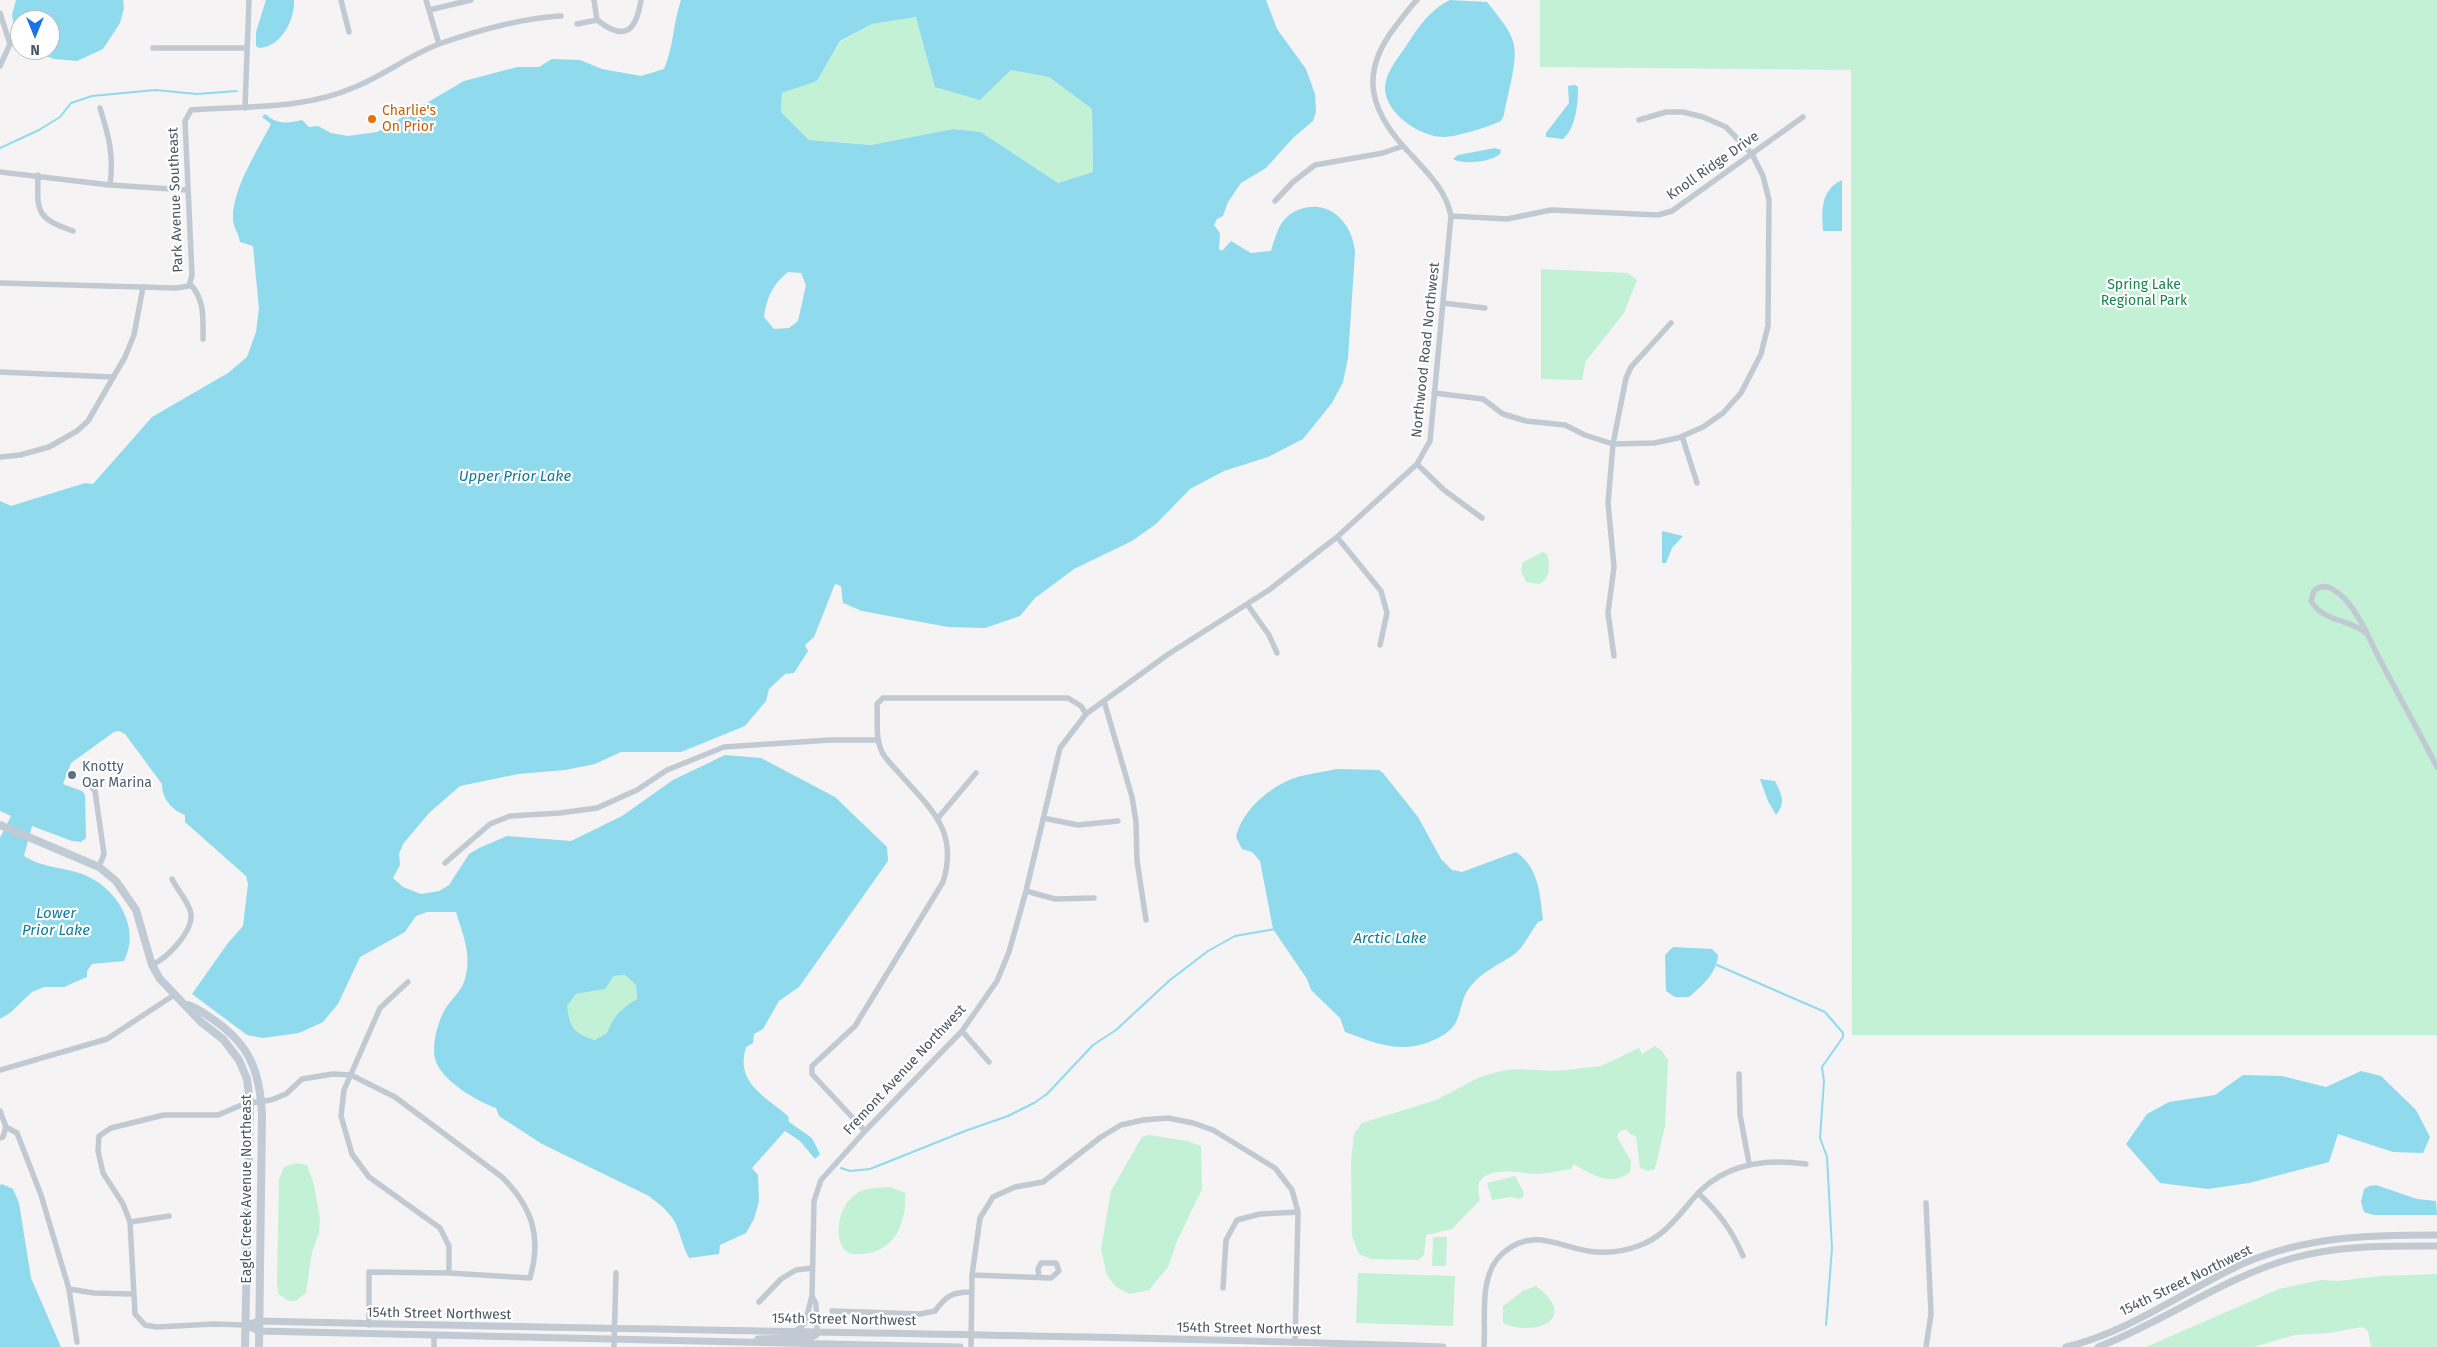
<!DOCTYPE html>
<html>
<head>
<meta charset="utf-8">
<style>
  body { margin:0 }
  #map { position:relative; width:2437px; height:1347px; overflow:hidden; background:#f5f3f3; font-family:"Fira Sans",sans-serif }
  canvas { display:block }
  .north { position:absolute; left:10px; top:10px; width:50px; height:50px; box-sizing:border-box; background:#fff; border:1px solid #b7bbc0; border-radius:50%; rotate:180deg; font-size:14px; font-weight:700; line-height:20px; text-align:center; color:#4a5661 }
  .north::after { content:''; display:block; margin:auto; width:18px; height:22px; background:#1a73e8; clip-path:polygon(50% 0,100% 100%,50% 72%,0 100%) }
</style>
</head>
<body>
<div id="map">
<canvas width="2437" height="1347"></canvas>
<div class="north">N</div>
</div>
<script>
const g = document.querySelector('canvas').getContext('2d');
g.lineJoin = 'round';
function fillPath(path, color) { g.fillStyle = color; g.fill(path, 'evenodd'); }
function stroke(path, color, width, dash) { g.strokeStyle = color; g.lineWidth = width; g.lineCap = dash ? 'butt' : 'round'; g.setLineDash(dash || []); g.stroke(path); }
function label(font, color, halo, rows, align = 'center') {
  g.font = font + ' "Fira Sans",sans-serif'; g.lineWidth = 4.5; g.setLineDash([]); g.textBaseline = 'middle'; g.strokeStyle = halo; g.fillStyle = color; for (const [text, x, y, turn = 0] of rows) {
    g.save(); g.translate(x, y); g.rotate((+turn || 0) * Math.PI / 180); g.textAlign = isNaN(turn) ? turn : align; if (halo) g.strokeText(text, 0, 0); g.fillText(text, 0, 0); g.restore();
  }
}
const green = new Path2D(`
  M1540,0H2437V1035H1852L1851,70L1540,67Z
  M916,17L980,99L1011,70L1049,77L1092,109L1093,172L1058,183L981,132L953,129L872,145L809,140L781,112L782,93L817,81L840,42L872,24Z
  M1541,269L1628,273L1637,280L1624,313L1586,361L1582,380L1541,379Z
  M1543,552L1547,554C1550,565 1551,578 1539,584L1526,582L1521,571L1523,562Z
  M625,975L636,985L637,999C620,1009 614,1016 607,1033L595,1040C573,1033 570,1028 566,1006L576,994L605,989L614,976Z
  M1655,1046L1662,1051L1668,1060L1665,1126L1655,1169L1648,1171L1640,1168L1636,1136L1630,1134L1626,1129L1619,1132L1617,1137L1631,1161L1630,1172C1611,1187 1592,1175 1574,1164L1571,1169C1560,1170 1547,1174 1536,1174C1522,1173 1490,1166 1480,1181C1477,1186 1479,1194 1480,1200L1452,1229L1426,1235L1424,1255L1418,1260L1371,1259L1359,1254L1352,1236L1351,1162L1354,1134L1362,1123L1436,1100L1480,1077L1501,1071L1515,1069L1557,1071L1601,1066L1639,1048L1642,1054Z
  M1149,1135L1187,1141L1201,1146L1202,1189L1177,1241L1168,1267L1149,1290L1129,1294L1115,1286L1107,1275L1101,1249L1111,1191L1142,1137Z
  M297,1163L307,1165L314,1185L320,1219L319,1233L312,1252L306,1293L295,1301H289L278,1294L277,1281L279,1180L284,1167Z
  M1515,1176L1524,1193L1523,1197L1520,1199L1511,1197L1492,1200L1487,1183Z
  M890,1187L905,1193C907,1222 895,1252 862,1254C857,1254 851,1255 847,1252C831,1238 840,1204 856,1194C865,1187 879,1188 890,1187Z
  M1433,1237H1447L1446,1266H1432Z
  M1358,1273L1455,1276L1453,1326L1356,1323Z
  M2437,1274V1347H2371L2368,1331L2362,1327L2329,1333L2295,1335L2253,1347H2146L2279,1289L2321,1280L2338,1281L2381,1276Z
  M1536,1286C1582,1321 1532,1337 1503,1323V1306L1523,1291Z`);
const water = new Path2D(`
  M16,0H123L124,8L120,23L103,49L77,61L54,59L29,50H50V20H20V47L17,45L12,15Z
  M266,0H294C295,20 281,47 259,48L256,46V32Z
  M681,0H1266L1277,29L1306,69L1315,94L1316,112L1313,121L1294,137L1266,168L1241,183L1228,202L1223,216L1217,219L1214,225L1220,233L1219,249L1222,251L1231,241L1251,253L1271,251C1274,241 1278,226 1285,219C1288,215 1296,210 1301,209C1331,199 1353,225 1355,252L1348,358L1343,382L1332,403L1303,439L1268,457L1224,471L1190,489L1156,524L1132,541L1074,569L1035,598L1020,616L985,628L948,627L862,611L843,603L841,586L835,584L814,637L805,645L808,651L794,673L785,674L769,689L766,701L745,726L681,752H621L595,764L565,770L518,774L460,786L429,813L403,844L399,854L400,865L393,878L403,887L421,894L439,891L449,885L469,854L479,848L507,836L571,841L622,816L673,780L725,755L761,758L835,797L887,847L888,861L799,987L779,1001L763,1029L754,1034L753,1043L746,1047C735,1083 764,1095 788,1116L789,1122L812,1138L820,1154L815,1159L800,1141L785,1131L752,1168L758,1175L759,1201L754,1219L746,1233L720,1245L719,1254L689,1258C682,1246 680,1230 673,1219C667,1210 658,1203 649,1196L542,1144L499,1116L496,1108C478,1102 443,1081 436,1062C431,1047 437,1025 444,1011C450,1000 462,991 465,979C472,955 463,935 456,912H427L416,916L405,932L360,957L338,1004L323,1022L299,1033L263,1038L247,1035L192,994L228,943L243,926L248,884L246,876L185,822V815C172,810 162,799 162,784L125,734L119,731L114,732L71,763L63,784L82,791L85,795L86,838L81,842L72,841L32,826L24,856C30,859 36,863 42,864C57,869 72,869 87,876C118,890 141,929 124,961L92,964L87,971V977L64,987H44L32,992L10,1013L0,1019V838L11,816L0,811V501L11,506L85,483L93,484L152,417L228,373L247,357L256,332L259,309L253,246L240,242C239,234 233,227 233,219C232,189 258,150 271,124L262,117L265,114C277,124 286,124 302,120L309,127L318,126L331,133L348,136L377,132L464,81L517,67H539L552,59L580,60L602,69L641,76L664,69C674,45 673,24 681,0ZM916,17L935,87L980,100L1011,70L1049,77L1092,109L1093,172L1058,183L981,132L953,129L871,145L809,140L781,112L782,93L817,81L840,41L872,24ZM788,272L801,273L806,285L798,321L789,328L774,329L764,317C767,298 772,285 788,272ZM625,975L636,985L637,999C620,1009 614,1016 607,1033L595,1040C573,1033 570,1028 567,1006L576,994L605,989L614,976Z
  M1450,0L1487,2C1496,14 1508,26 1513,41C1519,60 1507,95 1504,115L1501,121C1488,127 1459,136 1445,137C1421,138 1384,113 1385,87C1386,71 1399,57 1408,43C1418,27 1432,8 1450,0Z
  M1575,85L1578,87C1578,104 1576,128 1563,139L1546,137V133L1569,103L1568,86Z
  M1495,148L1501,150L1500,154C1491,162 1464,165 1453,159L1458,155Z
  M1842,180V231H1823C1822,211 1820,190 1842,180Z
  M1662,531L1683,536L1672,548L1666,563H1662Z
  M1336,769L1379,770L1383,773L1418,817L1441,859L1452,870L1462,872L1516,852C1539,868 1540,894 1543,920L1538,922C1531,931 1524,946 1516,953C1501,964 1482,971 1470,987C1461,998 1462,1010 1456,1022C1452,1030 1444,1035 1436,1039C1402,1055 1378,1044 1345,1032L1340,1018L1311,990L1307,979L1273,929L1260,861L1252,852L1242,849L1236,837C1242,812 1264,792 1287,781C1301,774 1320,773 1336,769Z
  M1760,779L1775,781C1782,795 1786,802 1776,815L1768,801Z
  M1673,947L1712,949L1718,955C1717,973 1702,986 1689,997H1675L1666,991L1665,955Z
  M2361,1071L2381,1076L2416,1110L2430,1137L2423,1153L2393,1152L2338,1134L2329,1162L2249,1183L2208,1189L2160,1183L2126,1144L2147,1114L2169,1102L2215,1095L2243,1075L2282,1076L2326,1087Z
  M2,1184L13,1189L19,1203L31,1278L61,1347H0V1185Z
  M2376,1185L2417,1199L2436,1201L2437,1215H2374L2364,1212L2361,1202L2364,1189L2369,1186Z`);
const stream = new Path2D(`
  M0,148L39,130L60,117L71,103L92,96L155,90L197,94L237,91
  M1717,965L1825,1012L1843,1033V1037L1822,1067L1824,1081L1820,1138L1827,1157L1832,1248L1826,1325
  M841,1168L850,1171L870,1169L965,1131L1008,1116L1034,1103L1047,1094L1093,1045L1116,1030L1170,980L1208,951L1235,936L1275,929`);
const minor = new Path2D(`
  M341,0L349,32
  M426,0L439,44
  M594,0L597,20C625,42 636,31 641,0
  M429,10L471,0
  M0,13L10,44L0,66
  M577,24L597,20
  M153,48H247
  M100,108C109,137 114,155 110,185
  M245,108L249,0
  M0,172L110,185L187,190
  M38,175C37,212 36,218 73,231
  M1275,201L1293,182L1315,165L1383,153L1403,146
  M1451,216L1507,219L1551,210L1658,215L1672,211L1803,117
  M0,283L176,288L189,286L192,275L185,121L191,110C246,106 303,110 355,87C384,75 410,55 439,44C476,31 523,18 561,16
  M190,284C205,299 203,319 203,339
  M1443,303L1485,308
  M0,372L112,377
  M1434,393L1483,399L1503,414L1526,421L1565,425L1585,435L1613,444L1654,443L1678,438L1703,427L1723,413L1741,393L1761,354L1768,326L1769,200L1763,176L1752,154L1726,127L1703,117L1683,112H1666L1639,120
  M1682,436L1697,483
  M0,457L20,455L49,447L77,431L88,421L125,357L134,335L143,287
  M1417,464L1444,490L1482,518
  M1337,537L1381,591L1387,613L1380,645
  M1247,604L1269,635L1277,653
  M2366,633C2350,619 2323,622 2311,601L2314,591C2325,581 2335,590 2344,598C2359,614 2369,638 2379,658C2398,694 2418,730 2437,767
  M1614,656L1608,613L1614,567L1608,503L1613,444L1626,378L1631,367L1671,323
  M1104,701L1132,797L1136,822L1137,861L1146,920
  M85,780L95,791L104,854L99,867
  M938,818L976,773
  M1043,818L1078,825L1118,821
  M445,863L490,824L510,816L560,813L597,808L637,790L667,770L724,747L830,740H878
  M1026,891L1055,899L1094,898
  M152,965C167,958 197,929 190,910C186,899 177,889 172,879
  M408,982L380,1008L344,1090L341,1116L352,1154L369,1177L440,1228L449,1246V1273
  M962,1031L989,1062
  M0,1070L107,1039L174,995
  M1739,1074L1740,1115L1749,1163
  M0,1111L6,1127L17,1133L41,1195L69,1289L77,1342
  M865,1131L812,1074V1066L855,1026L943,882C959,831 931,809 899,773C894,767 886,760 882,752C875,738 878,720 877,704L883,698H1068L1081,706L1086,714
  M0,1138L3,1137L6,1127
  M1698,1193C1719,1213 1732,1230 1743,1256
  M130,1222L169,1216
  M972,1275L1051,1278L1059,1271L1056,1263H1041L1038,1269L1039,1277
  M1223,1288L1226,1240L1237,1220L1260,1214L1298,1212
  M69,1289L94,1293L133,1294
  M812,1296L816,1304L817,1331
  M759,1302L781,1279L796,1270L812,1268
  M832,1311L920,1314L935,1311C946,1296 952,1292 971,1292
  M245,1325L214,1324L157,1327L145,1325L135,1314L130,1222L123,1204L103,1173L98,1151L99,1136L111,1128L164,1115H218L244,1104L271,1100L286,1094L302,1079L333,1074L351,1075L395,1097L502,1177C532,1207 542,1236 530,1278L449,1273L369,1272V1325
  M796,1331L805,1323L812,1296L814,1201L821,1180L865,1131L962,1031L997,981L1009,952L1026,891L1060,748L1086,714L1167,655L1269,590L1337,537L1417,464L1430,441L1451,216C1446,188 1422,167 1404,147C1368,107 1361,71 1395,27C1402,18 1409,8 1417,0
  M434,1336V1347
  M614,1347L616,1273
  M971,1347L972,1275L980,1218L993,1197L1015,1187L1043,1182L1101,1137L1121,1125L1143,1120L1168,1118L1193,1123L1213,1130L1275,1168L1292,1190L1298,1212L1295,1343
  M1484,1347C1486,1317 1478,1274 1503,1253C1536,1225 1562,1250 1597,1252C1610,1253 1625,1251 1638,1246C1662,1238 1676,1219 1692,1200C1721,1164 1763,1158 1806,1164
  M1926,1347L1931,1314L1926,1203`);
const tertiary = new Path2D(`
  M245,1325L259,1321C654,1331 1049,1333 1443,1347
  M246,1325L259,1331L960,1347
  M758,1339L811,1337L816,1335L817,1331
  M2066,1347C2129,1332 2184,1291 2242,1264C2307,1236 2368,1235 2437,1235
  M2098,1347C2164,1322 2224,1277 2293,1258C2340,1245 2388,1246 2437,1246`);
const secondary = new Path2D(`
  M0,825L99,867L116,881L136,910L152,965L160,979L201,1022L223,1039L239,1060L247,1079L250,1103L245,1347
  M188,1005C198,1008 205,1014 214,1020C250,1045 260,1072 262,1115L259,1347`);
const markers = [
  [372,119,5,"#e8710a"],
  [72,775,5,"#5c6f8a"]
];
const foodNames = [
  ["Charlie's",382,111],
  ["On Prior",382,127]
];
const streetNames = [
  ["Knoll Ridge Drive",1713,166,-35],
  ["Park Avenue Southeast",176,200,-92],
  ["Northwood Road Northwest",1426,350,-84],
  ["Fremont Avenue Northwest",905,1070,-47],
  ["Eagle Creek Avenue Northeast",247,1189,-90],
  ["154th Street Northwest",2186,1281,-26],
  ["154th Street Northwest",439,1314,1],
  ["154th Street Northwest",844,1320,1],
  ["154th Street Northwest",1249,1329,1]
];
const parkNames = [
  ["Spring Lake",2144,285],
  ["Regional Park",2144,301]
];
const serviceNames = [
  ["Knotty",82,767],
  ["Oar Marina",82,783]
];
const waterNames = [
  ["Upper Prior Lake",515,477],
  ["Lower",56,914],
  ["Prior Lake",56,931],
  ["Arctic Lake",1390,939]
];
fillPath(green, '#c3f1d5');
fillPath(water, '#90daee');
stroke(stream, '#90daee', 2);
stroke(minor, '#c1cad2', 5.5);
stroke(tertiary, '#c1cad2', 7);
stroke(secondary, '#c1cbd6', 8);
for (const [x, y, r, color] of markers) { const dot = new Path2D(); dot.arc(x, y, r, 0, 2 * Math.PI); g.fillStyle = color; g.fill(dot); stroke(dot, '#fff', 2); }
label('14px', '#c56008', '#fff', foodNames, 'left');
label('14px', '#4a5661', '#fff', streetNames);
label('14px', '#17864f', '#fff', parkNames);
label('14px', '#4e5e75', '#fff', serviceNames, 'left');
label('italic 15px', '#0c7c9b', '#fff', waterNames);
</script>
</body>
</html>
